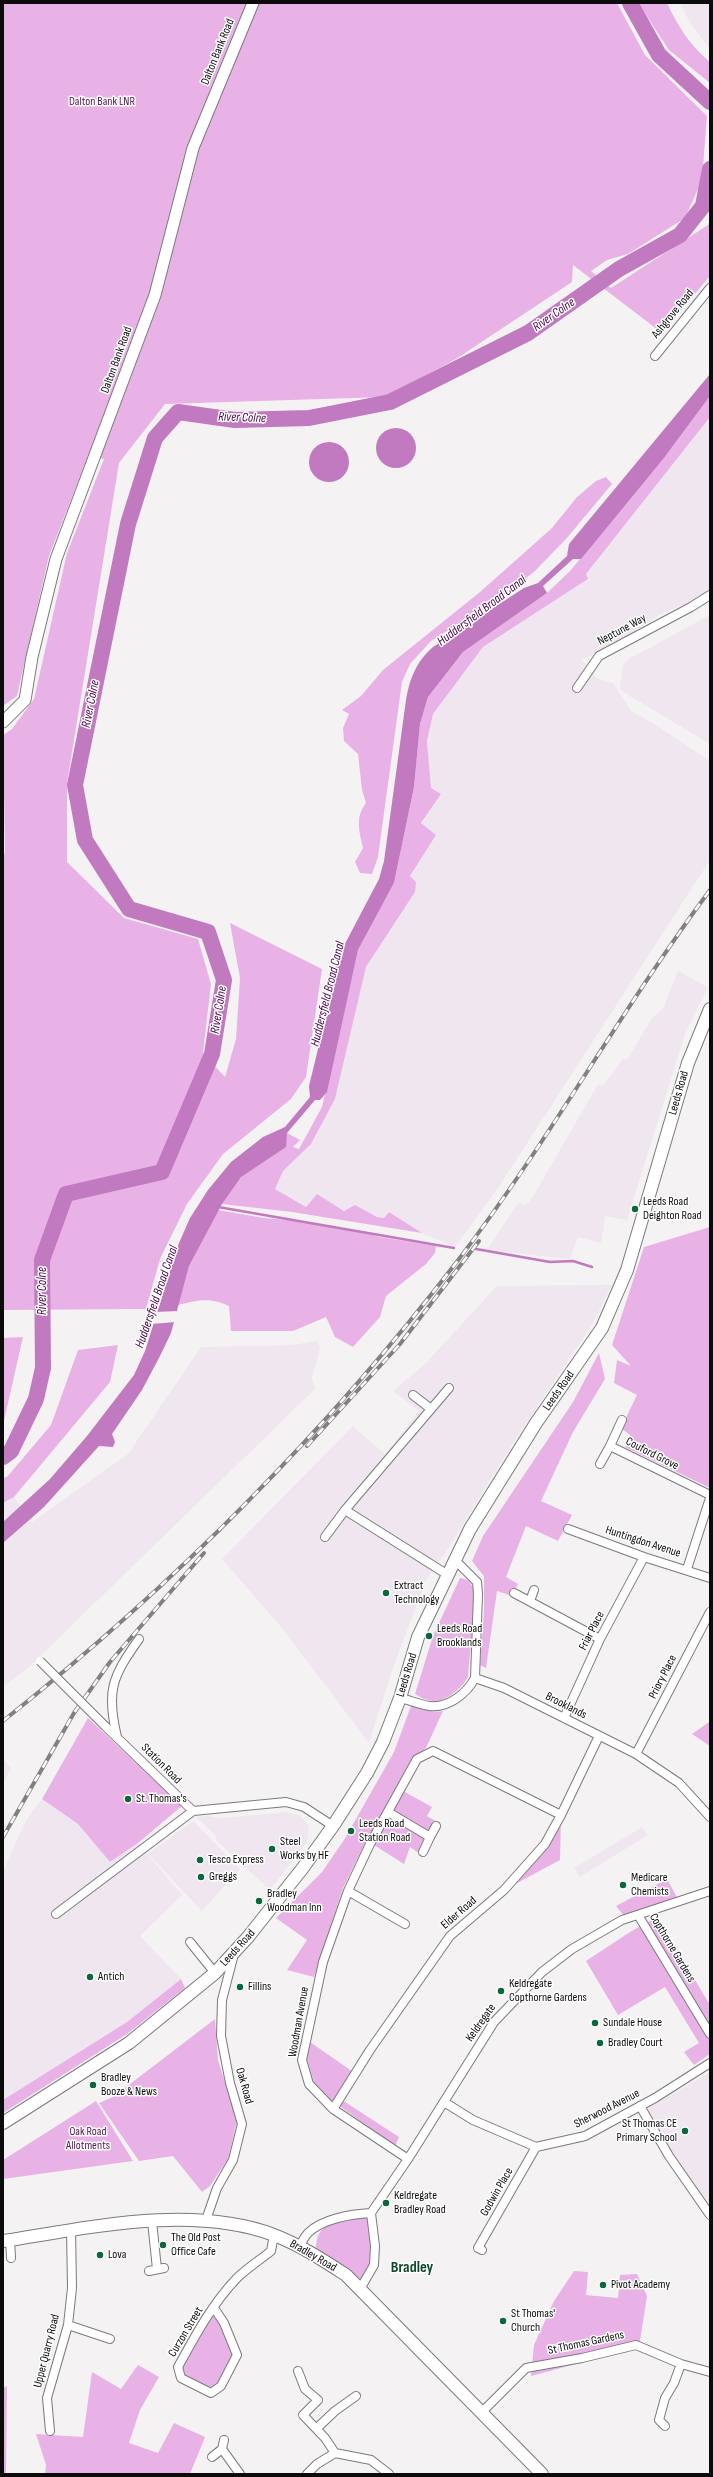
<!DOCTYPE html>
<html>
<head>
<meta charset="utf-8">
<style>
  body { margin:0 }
  #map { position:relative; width:713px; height:2477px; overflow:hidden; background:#f5f2f4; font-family:"Sofia Sans Condensed",sans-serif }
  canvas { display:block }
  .frame { position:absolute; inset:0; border:4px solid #0c0b0c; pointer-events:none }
</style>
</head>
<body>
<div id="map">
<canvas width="713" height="2477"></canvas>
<div class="frame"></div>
</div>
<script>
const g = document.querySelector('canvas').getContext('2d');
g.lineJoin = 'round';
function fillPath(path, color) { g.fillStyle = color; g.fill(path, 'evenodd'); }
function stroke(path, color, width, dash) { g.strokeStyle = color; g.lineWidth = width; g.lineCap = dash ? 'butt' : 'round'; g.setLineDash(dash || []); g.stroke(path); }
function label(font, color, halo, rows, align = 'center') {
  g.font = font + ' "Sofia Sans Condensed",sans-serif'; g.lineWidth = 3; g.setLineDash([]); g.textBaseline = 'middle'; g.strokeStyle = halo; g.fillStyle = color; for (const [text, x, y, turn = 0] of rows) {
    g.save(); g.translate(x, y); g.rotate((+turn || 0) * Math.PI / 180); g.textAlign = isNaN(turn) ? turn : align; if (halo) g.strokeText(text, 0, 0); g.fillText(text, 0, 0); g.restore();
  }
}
const built = new Path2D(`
  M680,3H710V49L690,23Z
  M710,417V593L661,614L625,638L582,660L596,678L613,683L631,711L656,725L710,761V860L498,1188L455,1247L422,1233L389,1212L384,1218L377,1217L355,1205L344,1211L317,1194L306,1207L275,1189L283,1171L311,1144L335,1099L366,967L415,892L410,876L436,835L421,824L441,794L431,788L427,741L433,714L483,647L587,580L586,574Z
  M710,615V744L620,690L623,665L629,659Z
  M678,971L708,987L685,1034L627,1220L605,1216L601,1243L578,1237L570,1259L487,1250L518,1203L526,1205L534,1195L598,1084L603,1086L623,1059L627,1060L652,1018L663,1009Z
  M612,1285L592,1325L513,1443L448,1549L427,1578L394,1665L369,1743L283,1629L222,1559L353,1426L385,1454L419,1411L393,1391L425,1364L497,1286Z
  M317,1341L320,1348L312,1378L315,1389L29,1667L3,1687V1503L14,1497L32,1522L128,1454L201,1347L292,1345Z
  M3,1759L11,1768L3,1784Z
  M42,1799L78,1824L110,1862L138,1843L182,1895L140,1936L181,1979L127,2022L3,2100V1871L26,1820Z
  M287,1812L299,1815L309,1826L307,1842L270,1890L218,1842L215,1835L196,1817L208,1816L221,1818Z
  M193,1821L240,1869L202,1911L148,1854Z
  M642,1827L648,1835L580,1877L574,1868Z
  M710,2072V2208L673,2154L647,2109Z`);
const green = new Path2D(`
  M3,3H617L645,55L707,116L702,180L685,218L628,254L607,260L591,271L611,288L708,225L710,219V276L662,333L573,265L572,282L456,359L385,397L165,404L119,463L67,783V862L124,918L198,939L211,984L203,1053L225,1077L236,1039L240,978L230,923L322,969L306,1077L291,1099L223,1154L187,1204L160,1259L146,1309L3,1310V860L5,852L3,735L12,729L34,699L67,553L104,459L88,456L49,556L17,696L3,706Z
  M638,3H667C678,26 690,46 710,62V83L669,50Z
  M710,396V417L586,574L588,579L483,647L433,714L427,741L431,788L441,794L421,823L436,835L410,876L416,882L415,892L366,967L335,1099L311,1144L283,1171L275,1189L306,1207L317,1194L344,1211L355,1205L377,1217L384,1218L389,1212L422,1233L292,1212L222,1204C228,1194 233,1184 242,1176C256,1163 285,1155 287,1133L300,1140L293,1147L299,1149L322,1107L358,950L394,883L414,787L420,724L428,697L463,652L547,593L570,571L664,458Z
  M606,477L612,484L566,539L534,572L498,599L431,641L410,664L402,682L378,857L372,874L360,873L355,862L363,848C359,831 355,817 366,803L362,790L358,754L344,741L343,728L349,714L342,710L361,696L383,670L480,592L552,528L577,497L596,481Z
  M218,1210L264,1218L289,1220L354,1230L380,1237L436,1246L435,1253L426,1264L386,1296L380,1317L353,1347L335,1337L326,1317L293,1331H231L229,1306C209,1297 199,1300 178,1305L189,1266Z
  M710,1227V1488L625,1447L630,1435L621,1428L637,1395L614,1383L617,1360L631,1366L612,1345L644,1247Z
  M23,1337L3,1425V1338Z
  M118,1345L110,1382L14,1497L3,1503V1478L7,1477L51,1425L78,1350Z
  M599,1353L605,1379L573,1432L541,1501L572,1515L558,1541L526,1526L506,1577L518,1584L512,1596L497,1591L486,1668L480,1665L484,1611V1576L472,1561L483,1536L573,1402Z
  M460,1578C471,1579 473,1586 475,1596L468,1677C462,1688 446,1702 433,1701C427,1701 420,1697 415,1694L433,1636Z
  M411,1706C423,1705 428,1714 443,1711L426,1748L411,1760L396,1787L432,1807L427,1816L439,1823L423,1856L410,1847L404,1864L374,1845L365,1843L343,1888L314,1977L287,1970L307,1940L276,1918L322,1872L344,1840L394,1752Z
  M88,1718L182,1806L138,1843L110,1862L78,1824L42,1799Z
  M709,1722H710V1746L692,1734Z
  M561,1818L560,1860L504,1890Z
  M667,1879L678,1899L624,1916L616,1906Z
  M657,1917L710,2005V2054L694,2065L684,2052L699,2043L665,1987L618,2015L586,1961L630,1932Z
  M181,1979L185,1988L127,2034L3,2113V2100L127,2022Z
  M215,2019L218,2060L237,2121L228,2159L210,2186L202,2192L173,2156L139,2161L99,2103L113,2097Z
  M310,2042L356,2074L342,2100L399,2137L395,2146L316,2089L307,2059Z
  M96,2101L133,2161L3,2179V2160Z
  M371,2213L374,2265L360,2289L315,2254C316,2248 316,2241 318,2236C325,2219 355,2214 371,2213Z
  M574,2271L588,2272L586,2295L618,2298L620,2275L637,2274L647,2296L639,2347L531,2376L534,2345L554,2301Z
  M214,2308L237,2355L221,2386L211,2393L181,2378L178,2367Z
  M138,2365L159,2377L140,2410L129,2443L158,2453L174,2423L205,2437L190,2474H45L46,2465L36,2434L83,2437L92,2372L121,2389Z
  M7,2386L6,2474H3V2388Z`);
const water = new Path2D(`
  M710,374V396L664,458L581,559H573L543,586L547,593L463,652L428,697L420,724L414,787L394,883L358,950L327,1092L320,1100H315L287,1133L286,1147L241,1177L222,1204L189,1266L171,1333L160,1356L142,1390L112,1434L115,1442L113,1447L99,1446L44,1507L3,1543V1522L50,1479L87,1436L134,1375L145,1351L179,1243L190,1218L208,1190L231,1162L263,1137L285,1127L310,1097L309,1086L327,1012L337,959L379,879L384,861L406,700C410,678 416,662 433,647L524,588L538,583L567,556L569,544Z
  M376 448a20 20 0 1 1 40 0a20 20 0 1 1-40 0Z
  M309 462a20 20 0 1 1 40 0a20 20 0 1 1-40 0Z`);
const pier = new Path2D(`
  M179,1311L176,1322L151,1324L154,1312Z`);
const stream = new Path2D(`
  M218,1207L454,1248
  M476,1249L550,1262L573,1261L592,1267`);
const river = new Path2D(`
  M630,3L659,55L710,102
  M3,1457L11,1451L36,1399L43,1368L42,1260L66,1194L162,1172L212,1054L224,980L208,932L129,909L85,840L75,785L128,524L155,438L178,412L235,420L309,418L390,402L528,333L619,269L680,235L703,206L710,169`);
const street = new Path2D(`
  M655,356L710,288
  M577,688L599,656L691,607L710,595
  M413,1395L431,1409
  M622,1420L610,1446L710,1495
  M600,1464L610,1446
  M568,1529L644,1557L710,1578
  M325,1537L345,1510
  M687,1569L710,1498
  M448,1575L345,1510L449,1388
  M514,1593L600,1639
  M530,1601L534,1590
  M475,1678L504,1688L636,1754L679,1783L710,1817
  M400,1698C410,1700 420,1705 430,1706C449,1708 467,1693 475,1678L478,1594L477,1582L455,1560
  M564,1718L600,1639L644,1557
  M105,1726L193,1811L286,1802L304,1807L333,1826
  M117,1737C106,1691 112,1677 139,1639
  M636,1754L710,1612
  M388,1812L430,1837L423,1852
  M430,1837L436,1826
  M348,1891L405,1924
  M56,1914L193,1811
  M638,1915L710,2034
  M190,1942L215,1973
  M444,2102L473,2120L536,2147L585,2136L655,2098L710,2063
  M640,2106L669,2156L710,2215
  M333,2109L370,2050L450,1936L504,1890L545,1844L561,1815L599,1736
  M408,2159L333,2109L309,2084L302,2060L323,1962L348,1891L370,1844L417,1759L433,1751L561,1815
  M206,2220L217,2188L233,2160L242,2124L230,2083L221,2036L222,2000L234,1954
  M152,2221L157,2269
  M10,2240L11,2258
  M299,2247C302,2243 304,2237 308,2233C322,2219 351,2214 371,2213
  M482,2250L478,2248L536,2147
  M149,2271L164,2268
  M360,2289L374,2265L375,2246L371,2213L408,2159L494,2022L542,1972L572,1949L622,1920L710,1891
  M214,2308L224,2323L237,2355L221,2386L211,2393L181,2378L178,2367C195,2336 212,2304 237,2278C247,2268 260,2260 271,2251L274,2235
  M68,2325L110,2339
  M298,2371L305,2389L318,2400L303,2415L325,2438L335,2453
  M481,2413L526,2368L582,2358L636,2345L681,2364L710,2372
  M665,2426L659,2420L665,2398L674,2383L681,2364
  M317,2428L335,2411L356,2396
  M50,2431L47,2398L68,2325L72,2288L71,2229
  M222,2449L240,2474
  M212,2457L222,2449L224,2440
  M307,2474L317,2464L335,2453L371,2460L389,2474`);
const secondary = new Path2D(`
  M3,722L25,700L32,657L56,559L155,295L193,148L253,3`);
const primary = new Path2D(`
  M3,2123L129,2043L215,1973L248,1937L302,1869L333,1826L367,1773L383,1742L400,1698L418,1637L470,1529L536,1423L602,1328L627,1270L688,1063L710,1009
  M3,2241C88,2228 191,2204 274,2235C300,2245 323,2260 346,2275L542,2474`);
const rail = new Path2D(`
  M307,1446L400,1344L479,1241
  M3,1721C173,1586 327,1431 459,1259C549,1141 621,1010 710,890
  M3,1837L74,1713L110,1662L204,1553`);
const streetBridge = new Path2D(`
  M40,1661L105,1726`);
const markers = [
  [635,1209,4,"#0a683c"],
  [386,1593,4,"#0a683c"],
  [429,1636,4,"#0a683c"],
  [128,1799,4,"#0a683c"],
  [351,1831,4,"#0a683c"],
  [272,1849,4,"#0a683c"],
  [200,1860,4,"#0a683c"],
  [201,1877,4,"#0a683c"],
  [623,1885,4,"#0a683c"],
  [259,1901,4,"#0a683c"],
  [90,1977,4,"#0a683c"],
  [240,1987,4,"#0a683c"],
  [501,1991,4,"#0a683c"],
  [595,2023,4,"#0a683c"],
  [600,2043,4,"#0a683c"],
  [93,2085,4,"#0a683c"],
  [685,2131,4,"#0a683c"],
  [386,2203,4,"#0a683c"],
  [163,2245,4,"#0a683c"],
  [100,2255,4,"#0a683c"],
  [603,2285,4,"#0a683c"],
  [503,2321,4,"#0a683c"]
];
const streetNames = [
  ["Dalton Bank Road",218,52,-68],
  ["Ashgrove Road",673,314,-51],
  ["Dalton Bank Road",117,360,-70],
  ["Neptune Way",622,630,-28],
  ["Leeds Road",679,1093,-74],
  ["Leeds Road",559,1391,-55],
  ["Couford Grove",652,1454,27],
  ["Huntingdon Avenue",643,1542,18],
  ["Friar Place",592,1631,-63],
  ["Leeds Road",407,1675,-73],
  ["Priory Place",663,1677,-63],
  ["Brooklands",566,1706,27],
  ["Station Road",161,1764,45],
  ["Elder Road",459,1913,-41],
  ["Leeds Road",238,1948,-48],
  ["Copthorne Gardens",672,1948,59],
  ["Woodman Avenue",299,2022,-80],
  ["Keldregate",481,2023,-55],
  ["Oak Road",244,2086,74],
  ["Sherwood Avenue",607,2109,-27],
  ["Godwin Place",497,2192,-60],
  ["Bradley Road",313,2256,30],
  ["Curzon Street",186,2332,-59],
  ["St Thomas Gardens",586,2343,-12],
  ["Upper Quarry Road",47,2351,-76]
];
const parkNames = [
  ["Dalton Bank LNR",102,102],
  ["Oak Road",88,2132],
  ["Allotments",88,2146]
];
const poiNames = [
  ["Leeds Road",643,1202],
  ["Deighton Road",643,1216],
  ["Extract",394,1586],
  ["Technology",394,1600],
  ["Leeds Road",437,1629],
  ["Brooklands",437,1643],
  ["St. Thomas's",136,1799],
  ["Leeds Road",359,1824],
  ["Station Road",359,1838],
  ["Steel",280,1842],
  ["Works by HF",280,1856],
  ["Tesco Express",208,1860],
  ["Greggs",209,1877],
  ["Medicare",631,1878],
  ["Chemists",631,1892],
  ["Bradley",267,1894],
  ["Woodman Inn",267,1908],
  ["Antich",98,1977],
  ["Keldregate",509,1984],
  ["Copthorne Gardens",509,1998],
  ["Fillins",248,1987],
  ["Sundale House",603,2023],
  ["Bradley Court",608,2043],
  ["Bradley",101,2078],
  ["Booze & News",101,2092],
  ["St Thomas CE",677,2124,"right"],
  ["Primary School",677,2138,"right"],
  ["Keldregate",394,2196],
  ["Bradley Road",394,2210],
  ["The Old Post",171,2238],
  ["Office Cafe",171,2252],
  ["Lova",108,2255],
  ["Pivot Academy",611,2285],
  ["St Thomas'",511,2314],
  ["Church",511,2328]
];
const waterNames = [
  ["River Colne",554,315,-35],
  ["River Colne",242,418,2],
  ["Huddersfield Broad Canal",482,611,-37],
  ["River Colne",91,704,-79],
  ["Huddersfield Broad Canal",328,994,-76],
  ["River Colne",219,1010,-81],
  ["River Colne",43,1291,-90],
  ["Huddersfield Broad Canal",157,1297,-71]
];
const districtNames = [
  ["Bradley",412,2268]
];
fillPath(built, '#efe6ef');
fillPath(green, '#e9b2e7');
fillPath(water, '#c179c0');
fillPath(pier, '#f5f2f4');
stroke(stream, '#c179c0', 2.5);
stroke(river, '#c179c0', 16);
stroke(street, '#7c797c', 10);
stroke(secondary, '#7c797c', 13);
stroke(primary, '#7c797c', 14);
stroke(street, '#fff', 8);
stroke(secondary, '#fff', 11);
stroke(primary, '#fff', 12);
stroke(rail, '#828081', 4);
stroke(rail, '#fff', 2.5, [8]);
stroke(streetBridge, '#7c797c', 10, []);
stroke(streetBridge, '#fff', 8);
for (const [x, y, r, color] of markers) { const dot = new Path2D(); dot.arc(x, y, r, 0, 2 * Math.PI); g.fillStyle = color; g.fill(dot); stroke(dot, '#fff', 1.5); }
label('12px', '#0c0b0c', '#fff', streetNames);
label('12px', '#541254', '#fff', parkNames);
label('12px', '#0c0b0c', '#fff', poiNames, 'left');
label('italic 13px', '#49044a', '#fff', waterNames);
label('bold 16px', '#0e492b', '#fff', districtNames);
</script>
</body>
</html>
